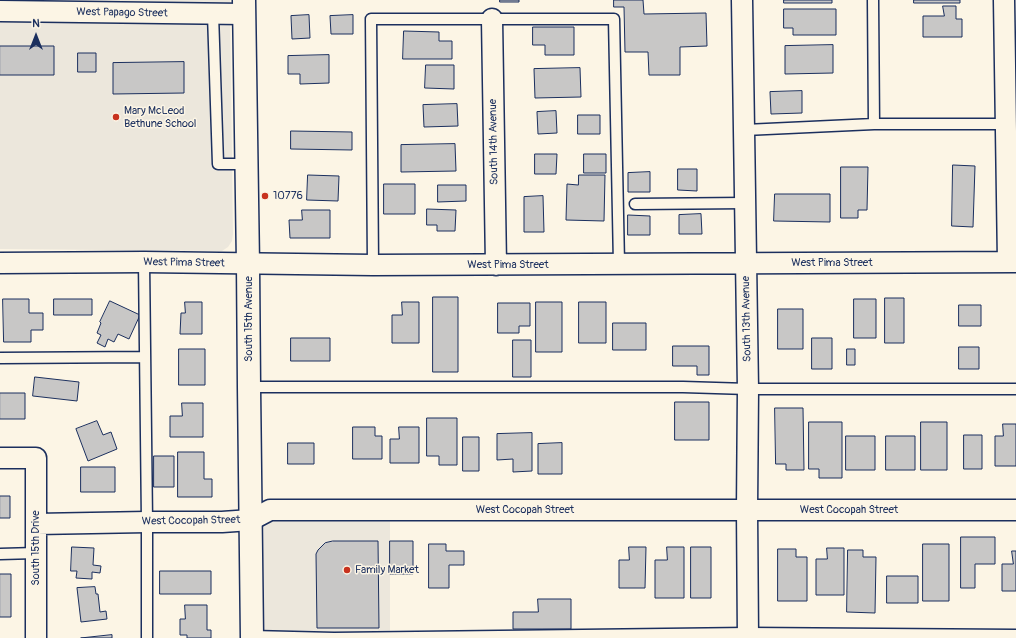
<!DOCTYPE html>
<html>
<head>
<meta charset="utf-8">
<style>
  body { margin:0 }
  #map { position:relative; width:1016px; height:638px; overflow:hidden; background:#fcf5e5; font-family:Pangolin,sans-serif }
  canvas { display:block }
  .north { position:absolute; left:16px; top:16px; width:40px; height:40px; -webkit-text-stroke:3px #fcf5e5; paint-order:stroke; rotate:0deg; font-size:11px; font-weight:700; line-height:16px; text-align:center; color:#1b2f5e }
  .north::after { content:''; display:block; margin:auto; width:14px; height:18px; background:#1b2f5e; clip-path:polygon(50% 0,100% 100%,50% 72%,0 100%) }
</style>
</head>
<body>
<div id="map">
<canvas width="1016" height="638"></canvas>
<div class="north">N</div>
</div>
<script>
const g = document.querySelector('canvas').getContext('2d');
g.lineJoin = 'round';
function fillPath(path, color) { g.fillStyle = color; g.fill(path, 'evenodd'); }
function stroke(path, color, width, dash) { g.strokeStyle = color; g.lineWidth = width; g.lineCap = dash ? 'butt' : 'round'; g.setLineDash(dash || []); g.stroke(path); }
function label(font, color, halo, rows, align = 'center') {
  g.font = font + ' Pangolin,sans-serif'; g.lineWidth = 3; g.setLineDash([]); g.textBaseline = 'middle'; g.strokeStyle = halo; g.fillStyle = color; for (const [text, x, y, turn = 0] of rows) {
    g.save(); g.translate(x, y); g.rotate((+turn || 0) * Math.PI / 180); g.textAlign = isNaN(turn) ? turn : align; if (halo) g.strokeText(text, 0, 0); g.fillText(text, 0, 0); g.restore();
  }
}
const built = new Path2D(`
  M0,0H230L233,234L232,241L228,247L222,251L0,249Z
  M276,515L390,516V634H257L258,523Z`);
const building = new Path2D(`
  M500,0H519V2H500Z
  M614,0H643L644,14L706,13L707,46L680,47V75H649L648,52H625L624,7H614Z
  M784,0H832V3H784Z
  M914,0H960V3H914Z
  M943,6H956V19H962V37H923V16H944Z
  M784,9H836V35H793V28H784Z
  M309,15L310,38L292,39L291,16Z
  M353,15V34H331L330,16Z
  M533,27H574V55H545V45H533Z
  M404,31L439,32V41H452V59H403Z
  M833,45V73L785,74V46Z
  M0,46H54V75H0Z
  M78,53H96V72H78Z
  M329,55V83L300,84V74H288V56Z
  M184,62V93L113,94V63Z
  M426,65H454V89L425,88Z
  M580,68L581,97L535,98L534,69Z
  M802,91V113L771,114L770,92Z
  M457,104L458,126L424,127L423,105Z
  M556,111L557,133L538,134L537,112Z
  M578,115H600V134H578Z
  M291,131L352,132V150L291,149Z
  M455,144L456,171L401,172V145Z
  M535,154H557L556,174H535Z
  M584,154H606V173H584Z
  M953,165L975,166L973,227L952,226Z
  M841,167H868L867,210H858V218H841Z
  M678,169H697V191L678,190Z
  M650,172V192H628V173Z
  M308,175L339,176L338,201L307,200Z
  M579,175H605L604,221L566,220L567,184L578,185Z
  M384,184H415V214H384Z
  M438,185H466V201L438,202Z
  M775,194H830V222L774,221Z
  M543,196L544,232H524V197Z
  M427,209L456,210L455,231H437V225H427Z
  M302,210H330V238H290L289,220H302Z
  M701,214L702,234H679V215Z
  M628,215L650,216V235H628Z
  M433,297H458V372H433Z
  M885,298H904V343H885Z
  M3,299H29V313H43V330H31V342H4Z
  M54,299H92V315H54Z
  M854,299H876V338H854Z
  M110,301L140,315L129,339L118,334L114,342L108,339L105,347L97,343L101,335L97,333L101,323L100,322Z
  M185,302H202V334H180L181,313H185Z
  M402,302H419V343H392V315H402Z
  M536,302H562V352H536Z
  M579,302H606V343H579Z
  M498,303H530V326H519V333H498Z
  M959,305H981V326H959Z
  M778,309H803V349H778Z
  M613,323H646V350H613Z
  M291,338H330V361H291Z
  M812,338H832V369H812Z
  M513,340H531V377H513Z
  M673,346H709V375H697V366H673Z
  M959,347H979V369H959Z
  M179,349H205V385H179Z
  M847,349H855V365H847Z
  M35,377L79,382L77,401L33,396Z
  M0,393H25V419H0Z
  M675,402H709V440H675Z
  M182,403H203V437H170V416H182Z
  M775,408H803L804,470H786V464H776Z
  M427,418H457V465H439V456H427Z
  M97,421L103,435L111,432L117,449L88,461L76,429Z
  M809,422H842V478H819V469H809Z
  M921,422H947V470H921Z
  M1003,424H1016V466H995V436H1003Z
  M353,427H375V436H382V459H353Z
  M399,427H419V463H390V439H399Z
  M532,433V471L513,472V459L497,460V434Z
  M964,435H982V469H964Z
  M846,436H875V470H846Z
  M886,436H915V470H886Z
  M463,437H479V471H463Z
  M288,443H314V464H288Z
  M562,443V474H538V444Z
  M178,452H204V479H212V497H178Z
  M154,456H174V487H154Z
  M81,467H115V492H81Z
  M0,496H10V518H0Z
  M961,537H995V564H975V588H961Z
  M333,541H378L379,628H317L316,554L318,550L325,543Z
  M390,541H413V574H390Z
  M429,544H446V551H464V565H449V588H429Z
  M923,544H949V601H923Z
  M72,547L94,548L93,565L101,566L100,573L92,572V579L76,578L77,571H71Z
  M629,547H646L645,588H619V560H629Z
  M667,547H684V598H655V560H667Z
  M691,547H711V598H691Z
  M827,548H844V595H816V559H827Z
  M778,549H796V557H807V601H778Z
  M848,550H863V557H876L875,613L847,612Z
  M1012,551H1016V591H1002V564H1013Z
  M160,571H211V594H160Z
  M0,574H11V617H0Z
  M887,576H918V603H887Z
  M95,587L96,594H98L100,612L106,611L107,619L81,622L77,588Z
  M538,599H571V629H513V612H538Z
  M185,605H207V630H211V638H187V635H180V619H185Z
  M112,635V638H81Z`);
const service = new Path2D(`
  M873,0L874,124
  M213,14L218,164H247
  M745,130L874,124H1007
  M635,204L746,203
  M144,262L147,522V638
  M373,265L371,19H614L619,264
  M0,358L145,357
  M249,387H683L748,389H1016
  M0,554L36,553
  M252,636L334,638L748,633L1016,635`);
const minor = new Path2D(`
  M742,0L748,389L747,510L748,638
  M1004,0L1008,262
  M0,11L244,14
  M492,19L496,265
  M0,263L144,262L373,265L1016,262
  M0,458H36V638
  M36,524L147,522H222L251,520L270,510H1016`);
const secondary = new Path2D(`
  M244,0L248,264L249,387L252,638`);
const markers = [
  [116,117,4,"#c8321e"],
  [265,196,4,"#c8321e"],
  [347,570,4,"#c8321e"]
];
const streetNames = [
  ["West Papago Street",122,13,1],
  ["South 14th Avenue",494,142,-91],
  ["West Pima Street",184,263,1],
  ["West Pima Street",832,263],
  ["West Pima Street",508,265],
  ["South 15th Avenue",249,319,-90],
  ["South 13th Avenue",747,319,-91],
  ["West Cocopah Street",525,510],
  ["West Cocopah Street",849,510],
  ["West Cocopah Street",191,521,-1],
  ["South 15th Drive",36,548,-90]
];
const poiNames = [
  ["Mary McLeod",124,111],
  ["Bethune School",124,124],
  ["10776",273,196],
  ["Family Market",355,570]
];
fillPath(built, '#ece7dc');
fillPath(building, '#c8c7c6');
stroke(building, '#1b2f5e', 1);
stroke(service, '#1b2f5e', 13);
stroke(minor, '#1b2f5e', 23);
stroke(secondary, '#1b2f5e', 25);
stroke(service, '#fcf5e5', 10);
stroke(minor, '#fcf5e5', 20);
stroke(secondary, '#fcf5e5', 22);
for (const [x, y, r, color] of markers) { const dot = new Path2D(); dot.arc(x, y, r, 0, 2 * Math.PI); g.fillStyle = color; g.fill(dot); stroke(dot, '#fcf5e5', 1.5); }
label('11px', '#1b2f5e', '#fcf5e5', streetNames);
label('11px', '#1b2f5e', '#fcf5e5', poiNames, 'left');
</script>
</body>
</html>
